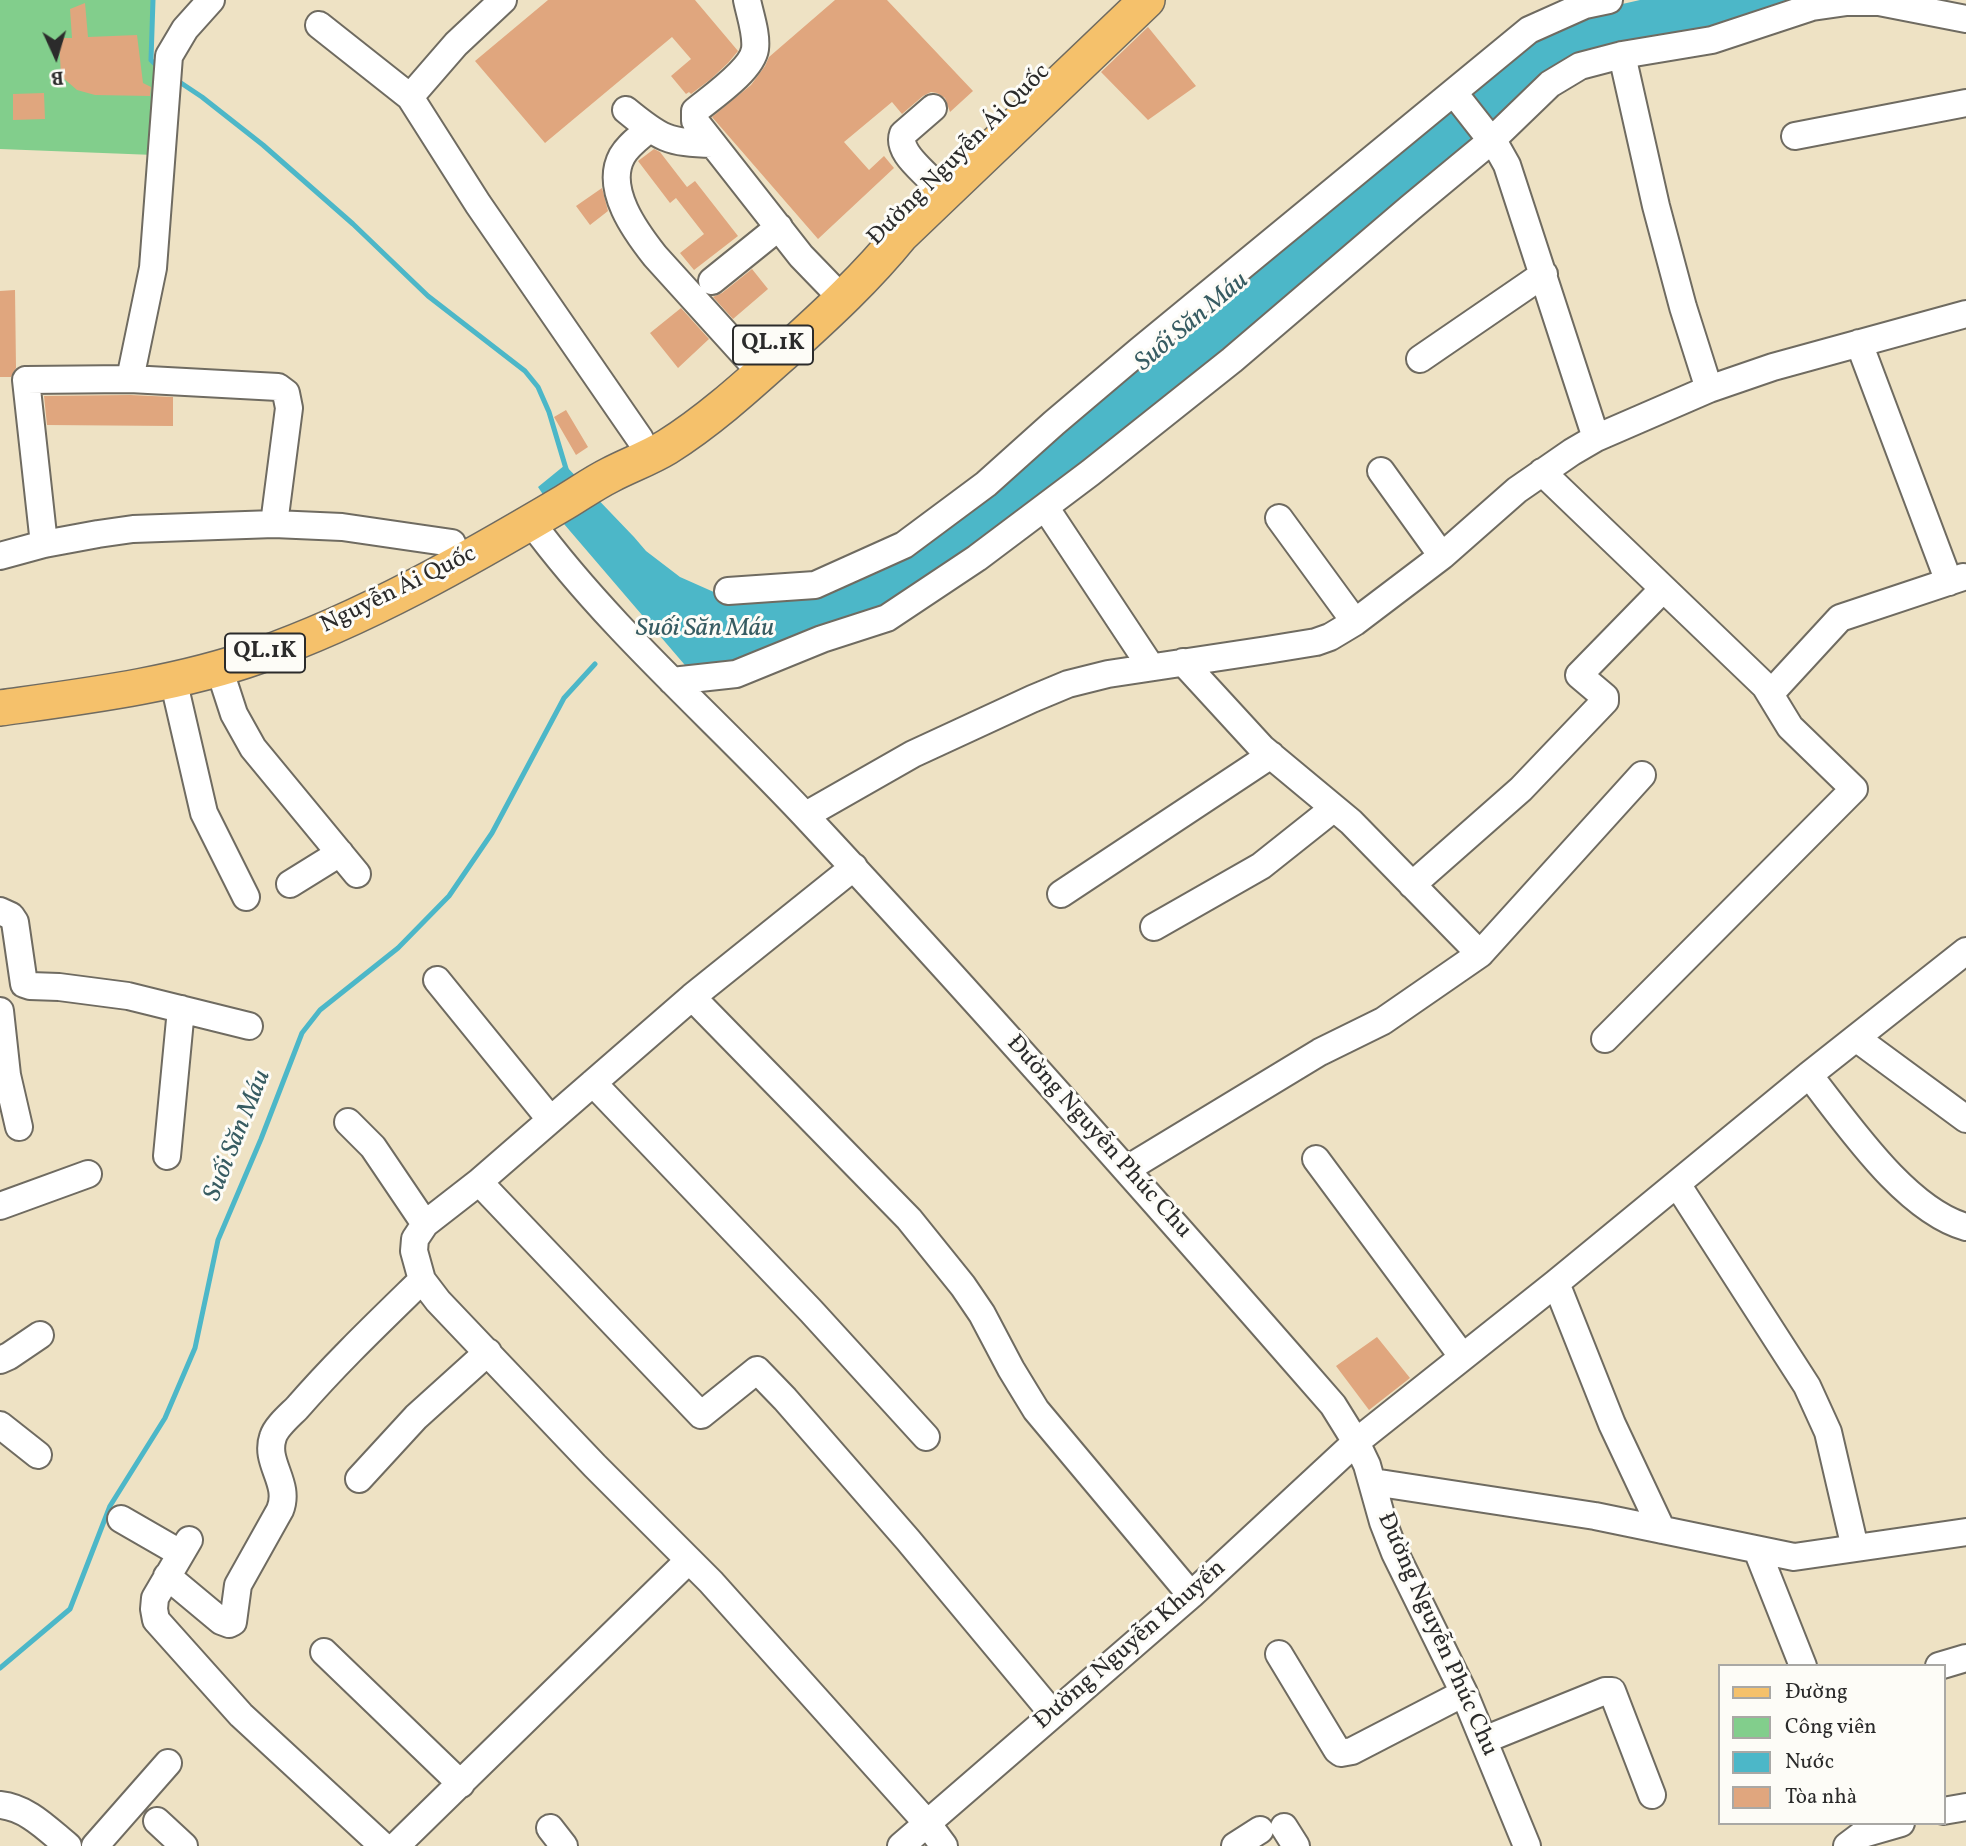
<!DOCTYPE html>
<html>
<head>
<meta charset="utf-8">
<style>
  body { margin:0 }
  #map { position:relative; width:1966px; height:1846px; overflow:hidden; background:#eee2c4; font-family:Vollkorn,serif }
  canvas { display:block }
  .legend { position:absolute; left:1718px; top:1664px; width:228px; height:161px; box-sizing:border-box; background:#fdfcf7; border:2px solid #a9a8a5; margin:0; padding:9px 12px; list-style:none; font-size:21px; color:#2b2b2b }
  .legend li { display:flex; align-items:center; gap:14px; height:35px }
  .legend b { width:35px; border:2px solid #a9a8a5 }
  .north { position:absolute; left:21px; top:21px; width:70px; height:70px; -webkit-text-stroke:5px #fdfcf7; paint-order:stroke; rotate:176deg; font-size:19px; font-weight:700; line-height:28px; text-align:center; color:#2b2b2b }
  .north::after { content:''; display:block; margin:auto; width:24px; height:32px; background:#2b2b2b; clip-path:polygon(50% 0,100% 100%,50% 72%,0 100%) }
</style>
</head>
<body>
<div id="map">
<canvas width="1966" height="1846"></canvas>
<ul class="legend">
<li><b style="height:9px;background:#f5c16b"></b>Đường</li>
<li><b style="height:19px;background:#82ce8c"></b>Công viên</li>
<li><b style="height:19px;background:#4cb7c8"></b>Nước</li>
<li><b style="height:19px;background:#e0a67e"></b>Tòa nhà</li>
</ul>
<div class="north">B</div>
</div>
<script>
const g = document.querySelector('canvas').getContext('2d');
g.lineJoin = 'round';
function fillPath(path, color) { g.fillStyle = color; g.fill(path, 'evenodd'); }
function stroke(path, color, width, dash) { g.strokeStyle = color; g.lineWidth = width; g.lineCap = dash ? 'butt' : 'round'; g.setLineDash(dash || []); g.stroke(path); }
function label(font, color, halo, rows, align = 'center') {
  g.font = font + ' Vollkorn,serif'; g.lineWidth = 6; g.setLineDash([]); g.textBaseline = 'middle'; g.strokeStyle = halo; g.fillStyle = color; for (const [text, x, y, turn = 0] of rows) {
    g.save(); g.translate(x, y); g.rotate((+turn || 0) * Math.PI / 180); g.textAlign = isNaN(turn) ? turn : align; if (halo) g.strokeText(text, 0, 0); g.fillText(text, 0, 0); g.restore();
  }
}
const green = new Path2D(`
  M0,0H153L151,60L162,71L154,155L0,149Z`);
const water = new Path2D(`
  M1640,0H1818L1711,33L1578,60L1225,358L884,611L736,667L690,671L558,517L538,487L565,465L634,537L646,551L680,577L725,597L907,550L1532,36L1587,12Z`);
const stream = new Path2D(`
  M153,0L151,60L158,67
  M175,79L202,97L263,145L353,224L428,296L525,371L538,387L549,412L567,472
  M0,1668L70,1609L110,1506L165,1418L195,1348L218,1240L261,1139L302,1033L320,1010L398,948L449,896L492,833L564,698L595,664`);
const building = new Path2D(`
  M548,0H695L738,51L728,63L711,79L691,94L689,92L686,94L671,76L691,59L672,37L545,143L475,61Z
  M835,0H887L973,91L950,112L945,98L937,93L931,92L923,96L902,114L892,102L844,142L869,170L884,156L894,168L818,239L712,117L751,85L765,66L769,57Z
  M85,3L88,37L137,35L143,83L151,87L150,96L95,95L77,90L61,76L59,38H72L70,9Z
  M1148,27L1196,86L1148,120L1101,72Z
  M44,93L45,119L13,120V94Z
  M654,149L660,152L687,187L695,181L738,236L694,270L680,253L704,234L676,198L670,203L638,161Z
  M602,188L608,211L590,225L576,206Z
  M752,269L768,289L733,319L713,297L722,293Z
  M15,290L16,368L11,377H0V291Z
  M681,308L709,339L678,368L650,333Z
  M130,395L173,397V426L47,425L44,396Z
  M566,410L588,447L576,455L554,417Z
  M1377,1337L1410,1378L1369,1410L1336,1366Z`);
const minor = new Path2D(`
  M747,0C750,15 757,34 755,49C752,70 712,97 695,111V121L801,256L831,287
  M319,25L410,97L478,204L640,439
  M1622,55L1656,206L1683,307L1709,389
  M1454,93L1498,149L1507,165L1596,438
  M410,97L456,44L503,0
  M626,110C660,138 668,143 713,144
  M649,129C640,137 628,145 622,156C604,189 636,232 655,256L752,363
  M1795,136L1966,103
  M931,180C920,168 897,151 903,134L933,108
  M712,281L779,227
  M1859,343L1949,582
  M1420,359L1544,274
  M130,379L153,268L169,56L185,29L211,0
  M1381,471L1442,556
  M1542,472L1765,686L1790,727L1854,789L1605,1039
  M1045,507L1151,667
  M1279,518L1355,622
  M531,522C613,633 719,722 813,824C990,1014 1162,1209 1333,1405L1356,1442L1367,1465L1383,1522L1395,1553L1464,1693L1527,1846
  M44,544L26,380L130,379L278,387L286,393L289,408L274,524
  M0,556L44,544L98,534L133,529L274,524L342,527L452,543
  M728,591L815,585L904,545L986,484L1054,423L1139,351L1529,30L1585,5L1609,0
  M1183,662L1262,748L1351,822L1480,954
  M219,668L234,714L253,748L357,874
  M173,679L204,813L246,897
  M672,681L736,674L822,639L887,618L977,558L1090,473L1232,360L1410,208L1492,140L1550,84L1580,66L1622,55L1712,40L1812,7L1847,2H1879L1966,19
  M1770,694L1840,618L1963,577
  M806,815L913,754L1032,699L1068,684L1108,674L1267,650L1316,642L1330,637L1355,622L1442,556L1517,490L1572,452L1596,438L1709,389L1773,367L1966,314
  M854,867L692,997L479,1182L425,1224L415,1239L414,1251L422,1280L438,1301L595,1466L711,1582L927,1823L944,1846
  M290,884L340,853
  M1412,885L1521,789L1605,701V697L1579,675L1663,589
  M1061,894L1271,755
  M0,911L11,916L15,922L24,984L30,986L59,987L128,996L249,1026
  M1154,927L1261,866L1334,808
  M437,980L550,1119
  M692,997L909,1219L963,1286L982,1314L1011,1369L1036,1410L1191,1595
  M0,1011L7,1075
  M1856,1038L1966,1119
  M1809,1075C1847,1123 1905,1210 1966,1227
  M0,1076L7,1075L19,1127
  M593,1083L811,1311L926,1437
  M348,1122L373,1147L425,1224
  M167,1156L181,1009
  M1316,1159L1462,1356
  M1127,1169L1320,1052L1383,1021L1480,954L1642,775
  M479,1182L701,1415L757,1370L785,1399L908,1540L1053,1714
  M1677,1184L1807,1386L1828,1432L1855,1548
  M0,1206L88,1174
  M1556,1283L1612,1424L1662,1530
  M0,1360L9,1356L40,1335
  M0,1425L38,1455
  M359,1479L416,1417L488,1352
  M1373,1482L1595,1516L1794,1557L1966,1532
  M121,1519L180,1553
  M189,1540L155,1598L154,1609L156,1620L241,1715L383,1846
  M1757,1550L1803,1666
  M167,1576L221,1621L229,1624L233,1622L238,1585L280,1510C291,1483 264,1463 273,1437C276,1427 289,1416 297,1408C336,1363 379,1322 422,1280
  M324,1652L461,1784
  M1279,1654L1337,1750L1341,1753L1352,1751L1464,1693
  M1939,1666L1966,1658
  M1484,1740L1605,1691H1612L1652,1795
  M0,1805C28,1808 47,1829 68,1846
  M1943,1811L1966,1807
  M157,1821L184,1846
  M1284,1827L1296,1846
  M550,1828L564,1846
  M95,1846L168,1763
  M396,1846L689,1560
  M901,1846L1191,1595L1356,1442L1556,1283L1809,1075L1966,951
  M1235,1846L1260,1830
  M1847,1846L1863,1834L1901,1823`);
const major = new Path2D(`
  M0,708C86,696 176,685 258,656C366,618 467,560 565,502C580,493 594,483 610,475C629,465 649,458 667,447C710,420 748,385 786,351C827,314 867,277 901,235L1147,0`);
const shields = [
  [773,345,80],
  [265,653,80]
];
const shieldNames = [
  ["QL.1K",773,345],
  ["QL.1K",265,653]
];
const streetNames = [
  ["Đường Nguyễn Ái Quốc",960,156,-45],
  ["Nguyễn Ái Quốc",399,591,-26],
  ["Đường Nguyễn Phúc Chu",1098,1138,48],
  ["Đường Nguyễn Phúc Chu",1436,1635,66],
  ["Đường Nguyễn Khuyến",1131,1646,-41]
];
const waterNames = [
  ["Suối Săn Máu",1193,323,-40],
  ["Suối Săn Máu",705,630],
  ["Suối Săn Máu",239,1136,-68]
];
fillPath(green, '#82ce8c');
fillPath(water, '#4cb7c8');
stroke(stream, '#4cb7c8', 5);
fillPath(building, '#e0a67e');
stroke(minor, '#6f6b61', 30);
stroke(major, '#6f6b61', 38);
stroke(minor, '#fff', 26);
stroke(major, '#f5c16b', 35);
for (const [x, y, w] of shields) { const box = new Path2D(); box.roundRect(x - w / 2, y - 19.5, w, 39, 5); g.fillStyle = '#fdfcf7'; g.fill(box); stroke(box, '#2b2b2b', 2); }
label('bold 23px', '#2b2b2b', null, shieldNames);
label('24px', '#2b2b2b', '#fdfcf7', streetNames);
label('italic 26px', '#375c62', '#fdfcf7', waterNames);
</script>
</body>
</html>
